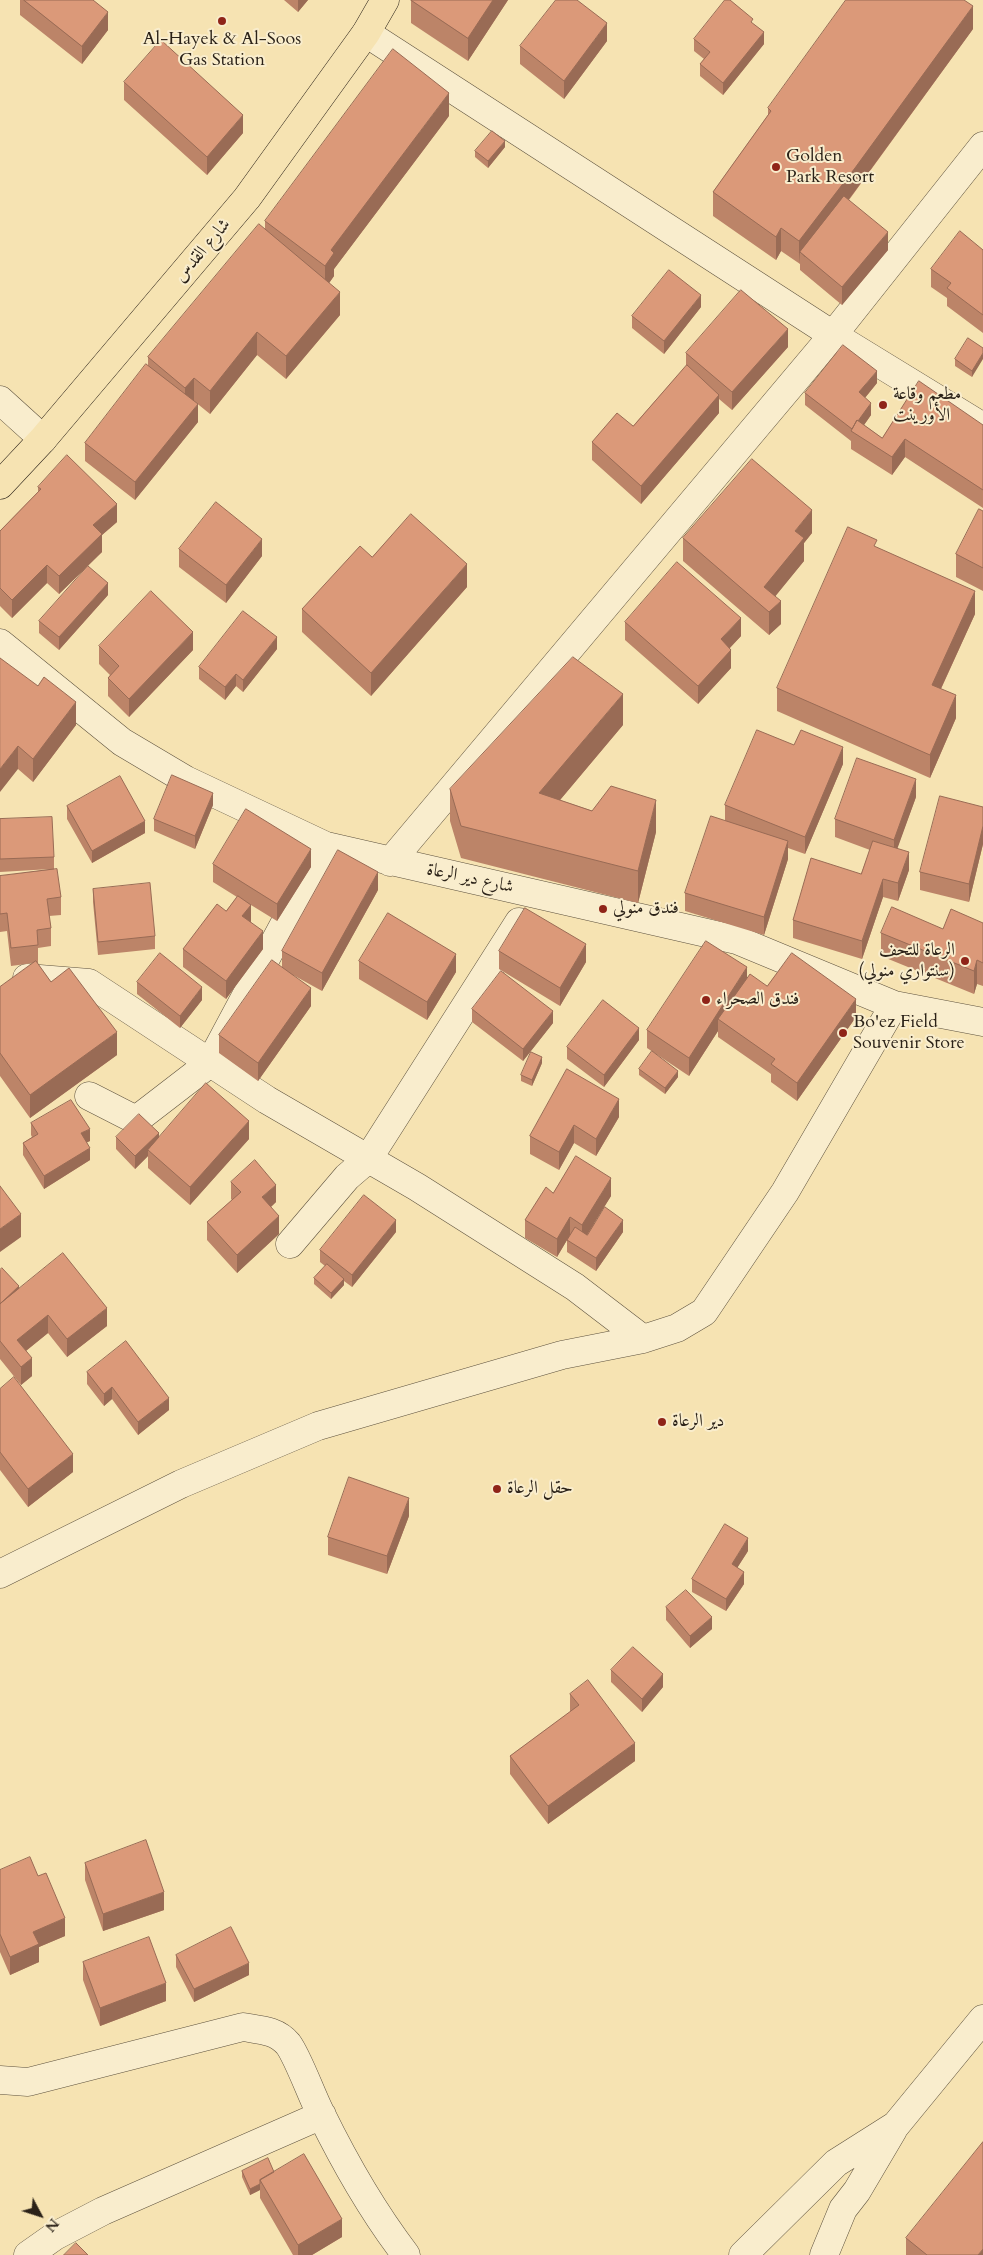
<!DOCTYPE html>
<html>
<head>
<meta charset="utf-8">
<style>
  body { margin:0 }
  #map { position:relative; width:983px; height:2255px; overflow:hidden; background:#f6e3b2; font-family:Cardo,serif }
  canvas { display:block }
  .north { position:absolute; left:15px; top:2190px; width:50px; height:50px; -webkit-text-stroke:4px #f9edcd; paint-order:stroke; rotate:130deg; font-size:14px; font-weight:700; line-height:20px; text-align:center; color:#2b2218 }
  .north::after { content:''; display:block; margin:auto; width:18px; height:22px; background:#2b2218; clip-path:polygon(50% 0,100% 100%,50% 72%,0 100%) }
</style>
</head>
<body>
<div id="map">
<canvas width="983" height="2255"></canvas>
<div class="north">N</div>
</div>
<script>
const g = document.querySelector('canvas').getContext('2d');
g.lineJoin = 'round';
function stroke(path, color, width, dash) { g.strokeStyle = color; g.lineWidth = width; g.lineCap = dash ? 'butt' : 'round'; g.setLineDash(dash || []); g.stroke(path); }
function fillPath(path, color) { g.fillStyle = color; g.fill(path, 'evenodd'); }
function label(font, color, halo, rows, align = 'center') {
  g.font = font + ' Cardo,Amiri,serif'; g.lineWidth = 4; g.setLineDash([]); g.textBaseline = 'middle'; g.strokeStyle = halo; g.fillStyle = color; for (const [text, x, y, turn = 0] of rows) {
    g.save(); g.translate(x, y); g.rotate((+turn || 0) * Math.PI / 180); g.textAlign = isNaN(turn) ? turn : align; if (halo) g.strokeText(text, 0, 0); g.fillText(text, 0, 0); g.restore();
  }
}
const minor = new Path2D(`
  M366,33L833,335L983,427
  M0,400L43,439
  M0,643L122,742L186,780L326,846L737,940L894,1005L983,1022
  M390,862L833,335L983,146
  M27,978L89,983L267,1100L417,1187L575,1287L643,1339
  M89,1096L136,1120L210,1063L326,846
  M290,1244L347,1177L368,1159L519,922
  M0,1574L181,1484L318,1426L562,1355L643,1339L677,1328L704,1312L785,1192L894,1005
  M0,2080L28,2082L243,2027C260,2030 276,2030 288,2044C298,2057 312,2097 321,2114C345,2163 373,2212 406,2255
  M28,2255L55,2236L103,2211L322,2115
  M743,2255L836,2163L896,2125L983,2019
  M824,2255L843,2209L857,2191L893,2130`);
const major = new Path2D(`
  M0,485L43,439L247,198L366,33L385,0`);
const wall = new Path2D(`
  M20,0H93L108,30L82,64L20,15Z
  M284,0H308L298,12Z
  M411,0H508L468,61L411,23Z
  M753,24L764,44L723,95L700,76V64L704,59L694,51V39Z
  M973,29L849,200L888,250L842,305L800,270V264L781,251L776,260L713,216V192L768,115V108Z
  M607,41L564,99L520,64V46Z
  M124,82L243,133L207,175L124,100Z
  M449,116L334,269V276L329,283L340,315L286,379L257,355L210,414L194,401L198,422L135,500L85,461V443L148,365V357L265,229V221Z
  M505,147L488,168L475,157V151Z
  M983,250V333L947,306V298L931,287V269Z
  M701,307L664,354L632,328V316Z
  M788,347L732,410L719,399V413L641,504L592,460V442L633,426L686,366V353Z
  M983,348L972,377L955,366V359Z
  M877,383L865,398L871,415L864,425L882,438L983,425V508L905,457L892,475L851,449V441L805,405V393Z
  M38,487L117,522L102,535V552L59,594L47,583L12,618L0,606V531L38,492Z
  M983,511V591L956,577V554Z
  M812,533L804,543V561L775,596L781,624L769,635L683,561V538Z
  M877,547L975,614L941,689L956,718L930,778L777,711V688Z
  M179,549L262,556L226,603L179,567Z
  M467,587L371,696L302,632V609Z
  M108,595L59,650L39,633V621Z
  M625,622L741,636L730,648L731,668L698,704L625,640Z
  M99,646L193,650L129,717L108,696V678L110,675L99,664Z
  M277,649L243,692L236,686L225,700L199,679V667Z
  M0,658L76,725L33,782L18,769Z
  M623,725L560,800L656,832L638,903L461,858L450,821V789Z
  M794,745L843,764L805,854L788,848V859L764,935L685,911V893L725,821V805Z
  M916,797L897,848L909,870L898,901L883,897L862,959L793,938V920L861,874L870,850L835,837V819Z
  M213,805L195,849L154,831V819Z
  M67,806L145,833L92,863L67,819Z
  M983,807V844L969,902L920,890V872Z
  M0,819L54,857V869L61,897V915L49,916L51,928V946L38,948V963H37L51,982L117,1055L30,1118L0,1076V987L33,963L11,966L7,931L0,932V876L51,869L0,872Z
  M213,864L311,867L277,921L251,905V922L263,949L226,999L183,967V949L226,911L237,897L213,882Z
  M93,889L155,936V949L98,955L93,902Z
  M378,890L322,991L293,975L311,1006L258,1081L219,1053V1035L282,968V951Z
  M983,923V986L977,984L974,994L881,956V933L943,929Z
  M499,951L586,962L560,1006L499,969Z
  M359,961L456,972L427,1020L359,979Z
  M747,979L856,1017L797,1101L771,1082V1074L718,1037V1031L689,1076L647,1048V1030Z
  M137,982L202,1000L180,1028L137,994Z
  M472,1009L553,1023L523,1061L472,1022Z
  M639,1040L604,1087L567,1059V1047Z
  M542,1063L532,1086L521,1081V1075Z
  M567,1069L619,1117L596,1156L574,1143L559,1170L530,1154V1136Z
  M639,1069L678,1077L665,1094L639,1075Z
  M31,1123L90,1141L87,1142L90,1160L44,1189L23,1155V1143L32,1137L31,1135Z
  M116,1137L159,1138L249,1139L190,1205L148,1168V1156L135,1169L116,1149Z
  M231,1182L276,1202L271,1207L279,1234L237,1273L207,1240V1222L232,1200L231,1199Z
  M553,1193L611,1196L594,1223L623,1232L596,1271L567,1252V1240L557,1257L525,1238V1220Z
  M396,1232L352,1287L344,1281V1285L331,1299L314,1284V1278L325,1266L320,1262V1250Z
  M0,1270L19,1288L107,1326L67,1357L48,1333L26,1351L32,1376L21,1385L0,1359Z
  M87,1372L169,1410L138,1435L112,1399L104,1406L87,1384Z
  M0,1389L73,1472L28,1507L0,1470Z
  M409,1516L387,1574L328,1555V1537Z
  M748,1551L737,1568L744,1584L726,1611L692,1592V1579Z
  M666,1607L712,1629L690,1648L666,1620Z
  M611,1670L663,1687L642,1712L611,1682Z
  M570,1694L635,1761L548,1824L510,1774V1756L570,1712Z
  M85,1863L164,1910L103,1931L85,1880Z
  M0,1870L65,1936L39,1947V1962L10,1975L0,1952Z
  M176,1955L249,1975L194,2002L176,1967Z
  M83,1962L166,2001L100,2026L83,1980Z
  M242,2171L274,2172L342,2237L312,2255H293L260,2198V2190L250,2195L242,2177Z
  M906,2238L983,2255H906Z`);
const shadedWall = new Path2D(`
  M298,0H308L298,12Z
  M493,0H508L468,61V38Z
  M973,6V29L855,191L805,257L800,252L799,264V241Z
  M108,12V30L82,64V46Z
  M607,23V41L564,99V81Z
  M764,32V44L723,95V83Z
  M449,93V116L334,269V276L325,289V266L331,250Z
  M243,115V133L207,175V157Z
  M505,141V147L488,168V161Z
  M781,228V251L776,260V237Z
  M888,232V250L842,305V287Z
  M340,292V315L286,379V356Z
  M701,295V307L664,354V341Z
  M788,329V347L732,410V392Z
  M257,332V355L210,414V391Z
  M983,353V359L972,377V371Z
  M877,371V383L859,405V392Z
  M194,378V401L185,411V388Z
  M719,395V413L641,504V486Z
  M871,403V415L857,435L852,429Z
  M198,404V422L135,500V482Z
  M905,439V457L892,475V457Z
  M117,504V522L102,535V552L59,594V576L93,525Z
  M812,510V533L804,543V561L765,609L764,587L795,531Z
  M262,539V556L226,603V585Z
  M467,564V587L371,696V673Z
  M47,565V583L12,618V600Z
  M108,583V595L59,650V637Z
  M975,591V614L932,708V685Z
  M781,601V624L769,635V612Z
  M741,618V636L721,657V639Z
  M193,632V650L129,717V699Z
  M277,637V649L243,692V680Z
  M731,650V668L698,704V686Z
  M236,674V686L225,700V687Z
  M623,694V725L539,825V793Z
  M956,695V718L930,778V755Z
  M76,702V725L33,782V759Z
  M18,746V769L0,792V769Z
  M843,747V764L805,854V837Z
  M916,779V797L894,858V840Z
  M213,793V805L195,849V836Z
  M656,800V832L638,903V871Z
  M145,821V833L92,863V851Z
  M983,826V844L969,902V884Z
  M788,841V859L764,935V917Z
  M311,849V867L277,921V904Z
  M909,852V870L898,901V883Z
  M378,872V890L322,991V973Z
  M883,879V897L862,959V941Z
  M251,905V923L242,916Z
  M263,931V949L226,999V981Z
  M586,944V962L560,1006V988Z
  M456,954V972L427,1020V1002Z
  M977,960V984L974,994V971Z
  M747,967V985L718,1019V1031L689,1076V1058Z
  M202,987V1000L180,1028V1016Z
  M311,988V1006L258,1081V1063Z
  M856,999V1017L797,1101V1083Z
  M553,1011V1023L523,1061V1049Z
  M639,1028V1040L604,1087V1075Z
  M117,1032V1055L30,1118V1095Z
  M542,1057V1063L532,1086V1080Z
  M678,1071V1077L665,1094V1088Z
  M619,1099V1117L596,1156V1139Z
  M249,1121V1139L190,1205V1187Z
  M574,1125V1143L559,1170V1152Z
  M90,1129V1141L81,1145V1133Z
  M159,1133V1145L148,1150V1156L135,1169V1156Z
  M90,1148V1160L44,1189V1176Z
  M611,1178V1196L582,1243V1225Z
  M276,1185V1202L262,1215V1197Z
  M21,1214V1237L0,1252V1229Z
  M279,1216V1234L237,1273V1255Z
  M570,1217V1235L557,1257V1239Z
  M396,1220V1232L352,1287V1275Z
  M623,1220V1232L596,1271V1258Z
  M344,1279V1285L331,1299V1293Z
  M19,1286V1298L0,1304Z
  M107,1308V1326L67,1357V1339Z
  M48,1315V1333L17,1358V1340Z
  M32,1358V1376L21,1385V1367Z
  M112,1387V1399L104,1406V1394Z
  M169,1398V1410L138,1435V1422Z
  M73,1454V1472L28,1507V1489Z
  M409,1498V1516L387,1574V1556Z
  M748,1538V1551L732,1576V1564Z
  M744,1572V1584L726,1611V1599Z
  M712,1617V1629L690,1648V1636Z
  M663,1674V1687L642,1712V1699Z
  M635,1743V1761L548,1824V1806Z
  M164,1892V1910L103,1931V1914Z
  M65,1918V1936L39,1947V1962L10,1975V1957L33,1932Z
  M249,1963V1975L194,2002V1989Z
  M166,1983V2001L100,2026V2008Z
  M260,2184V2190L250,2195V2189Z
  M342,2219V2237L312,2255H298V2245Z
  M983,2249V2255H978Z`);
const building = new Path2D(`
  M24,0H93L108,12L82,46Z
  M411,0H493L468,38Z
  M556,0H577L607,23L564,81L520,46Z
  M725,0H730L753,19L751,22L764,32L723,83L700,64L710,52L694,39Z
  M846,0H964L973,6L855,168L799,241L781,228L776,237L713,192L771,111L768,108Z
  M161,40L243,115L207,157L124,82Z
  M393,49L449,93L331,250L334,253L325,266L265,221Z
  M492,131L505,141L488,161L475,151Z
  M844,196L888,232L842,287L800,252Z
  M259,224L340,292L286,356L257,332L210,391L194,378L185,388L148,357Z
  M960,231L983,250V315L947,288L951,283L931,269Z
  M669,270L701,295L664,341L632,316Z
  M741,290L788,329L732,392L686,353Z
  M968,338L983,348V353L972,371L955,359Z
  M843,345L877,371L859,392L871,403L858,421L857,420L852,429L805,393Z
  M146,364L198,404L135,482L85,443Z
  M687,365L719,395L641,486L592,442L617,413L633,426Z
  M919,381L983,425V490L905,439L892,457L851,431L857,420L882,438Z
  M67,455L117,504L93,525L102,534L59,576L47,565L12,600L0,588V531L41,489L38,487Z
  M752,459L812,510L795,531L804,538L764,587L781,601L769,612L683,538Z
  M216,502L262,539L226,585L179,549Z
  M979,509L983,511V568L956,554Z
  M411,514L467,564L371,673L302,609L360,546L372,557Z
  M848,527L877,540L874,546L975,591L932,685L956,695L930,755L777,688Z
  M677,562L741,618L721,639L731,650L698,686L625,622Z
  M88,566L108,583L59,637L39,621Z
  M151,591L193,632L129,699L108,678L119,666L99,646Z
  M243,611L277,637L243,680L236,674L225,687L199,667Z
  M573,657L623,694L539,793L592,811L611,786L656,800L638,871L461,826L450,789Z
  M0,658L38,686L44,677L76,702L33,759L18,746L0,769Z
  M757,730L794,745L801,730L843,747L805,837L725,805Z
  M857,758L916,779L894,840L835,819Z
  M172,775L213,793L195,836L154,819Z
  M120,776L145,821L92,851L67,806Z
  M940,796L983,807V826L969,884L920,872Z
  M246,809L311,849L277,904L213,864Z
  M711,816L788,841L764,917L685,893Z
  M52,817L54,857L0,859V819Z
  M873,841L909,852L898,883L883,879L862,941L793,920L811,858L861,874Z
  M338,850L378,872L322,973L282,951Z
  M57,869L61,897L47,899L51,928L37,930L38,945L11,948L7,913L0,914V876Z
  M150,883L155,936L98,942L93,889Z
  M238,896L251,905L242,916L263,931L226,981L183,949L217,904L226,911Z
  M892,907L943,929L951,909L983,923V963L977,960L974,971L881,933Z
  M525,908L586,944L560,988L499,951Z
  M388,913L456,954L427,1002L359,961Z
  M706,941L747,967L689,1058L647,1030Z
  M160,953L202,987L180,1016L137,982Z
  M792,953L856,999L797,1083L771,1064L775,1059L718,1019L750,974L767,986Z
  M272,960L311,988L258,1063L219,1035Z
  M36,961L51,982L69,968L117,1032L30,1095L0,1053V987Z
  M501,971L553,1011L523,1049L472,1009Z
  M603,1000L639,1028L604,1075L567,1047Z
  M652,1051L678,1071L665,1088L639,1069Z
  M531,1052L542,1057L532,1080L521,1075Z
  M567,1069L619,1099L596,1139L574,1125L559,1152L530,1136Z
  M206,1083L249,1121L190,1187L148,1150Z
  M71,1100L90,1129L81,1133L90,1148L44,1176L23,1143L38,1134L31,1123Z
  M139,1114L159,1133L135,1156L116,1137Z
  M576,1156L611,1178L582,1225L570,1217L557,1239L525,1220L546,1187L553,1193Z
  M255,1160L276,1185L262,1197L279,1216L237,1255L207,1222L241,1192L231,1182Z
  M0,1186L21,1214L0,1229Z
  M364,1195L396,1220L352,1275L320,1250Z
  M605,1207L623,1220L596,1258L567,1240L575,1227L587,1235Z
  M63,1253L107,1308L67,1339L48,1315L17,1340L32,1358L21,1367L0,1341V1304Z
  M327,1264L344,1279L331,1293L314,1278Z
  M2,1268L19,1286L0,1304V1270Z
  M126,1341L169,1398L138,1422L112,1387L104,1394L87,1372Z
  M14,1377L73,1454L28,1489L0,1452V1389Z
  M349,1477L409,1498L387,1556L328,1537Z
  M725,1524L748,1538L732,1564L744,1572L726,1599L692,1579Z
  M686,1590L712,1617L690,1636L666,1607Z
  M633,1647L663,1674L642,1699L611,1670Z
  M588,1680L635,1743L548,1806L510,1756L579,1705L570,1694Z
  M146,1840L164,1892L103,1914L85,1863Z
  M30,1857L38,1876L46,1873L65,1918L33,1932L39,1944L10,1957L0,1934V1870Z
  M231,1927L249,1963L194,1989L176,1955Z
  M149,1937L166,1983L100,2008L83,1962Z
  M983,2142V2249L978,2255H927L906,2238Z
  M304,2154L342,2219L298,2245L260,2180Z
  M268,2158L274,2172L260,2180V2184L250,2189L242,2171Z
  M76,2243L88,2255H64Z`);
const markers = [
  [222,21,5,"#8f2418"],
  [776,167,5,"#8f2418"],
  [883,405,5,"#8f2418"],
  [603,909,5,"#8f2418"],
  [965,961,5,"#8f2418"],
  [706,1000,5,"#8f2418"],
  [843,1033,5,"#8f2418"],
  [662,1422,5,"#8f2418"],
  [497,1489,5,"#8f2418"]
];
const poiNames = [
  ["Al-Hayek & Al-Soos",222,40,"center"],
  ["Gas Station",222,61,"center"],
  ["Golden",786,157],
  ["Park Resort",786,178],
  ["مطعم وقاعة",893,395],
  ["الأورينت",893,416],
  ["فندق منولي",613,909],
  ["الرعاة للتحف",955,951,"right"],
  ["(سنتواري منولي)",955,972,"right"],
  ["فندق الصحراء",716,1000],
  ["Bo'ez Field",853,1023],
  ["Souvenir Store",853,1044],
  ["دير الرعاة",672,1422],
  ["حقل الرعاة",507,1489]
];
const streetNames = [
  ["شارع القدس",203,251,-50],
  ["شارع دير الرعاة",470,879,12]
];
stroke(minor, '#5e523e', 29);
stroke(major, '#2b2218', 29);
stroke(minor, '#f9edcd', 28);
stroke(major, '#f6e3b2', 28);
fillPath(wall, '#bc8468');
fillPath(shadedWall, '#996b55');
fillPath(building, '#db9979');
stroke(building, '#996b55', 1);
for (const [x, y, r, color] of markers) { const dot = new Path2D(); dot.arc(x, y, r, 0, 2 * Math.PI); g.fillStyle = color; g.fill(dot); stroke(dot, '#f9edcd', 2); }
label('18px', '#2b2218', '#f9edcd', poiNames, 'left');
label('18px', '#2b2218', '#f9edcd', streetNames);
</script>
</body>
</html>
